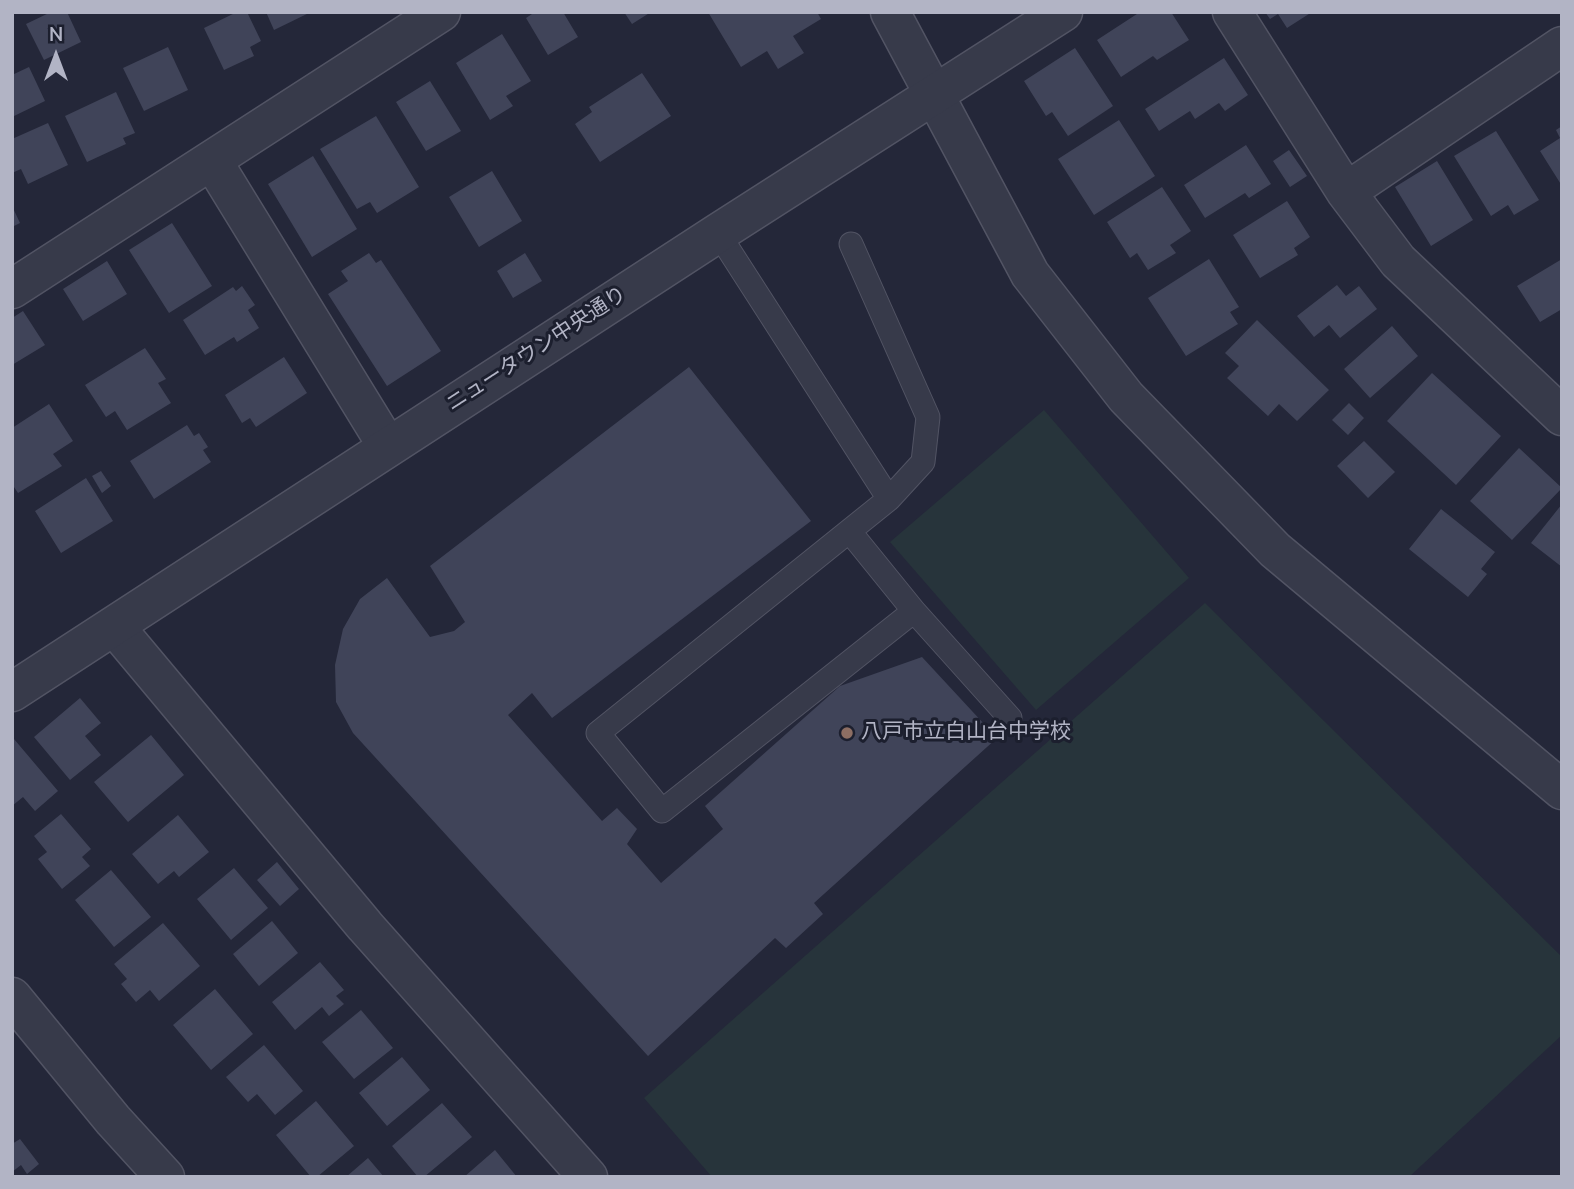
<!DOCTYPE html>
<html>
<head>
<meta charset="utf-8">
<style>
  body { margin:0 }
  #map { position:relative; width:1574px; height:1189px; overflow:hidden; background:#242739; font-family:"Nunito Sans",sans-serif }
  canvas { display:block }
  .frame { position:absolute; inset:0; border:14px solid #b2b4c5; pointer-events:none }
  .north { position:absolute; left:21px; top:21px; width:70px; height:70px; -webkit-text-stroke:5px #1c1f2e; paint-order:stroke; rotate:0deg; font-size:19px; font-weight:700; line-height:28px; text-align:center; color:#b2b4c5 }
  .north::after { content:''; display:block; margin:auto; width:24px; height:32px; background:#b2b4c5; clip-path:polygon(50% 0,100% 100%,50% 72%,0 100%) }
</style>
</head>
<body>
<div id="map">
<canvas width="1574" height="1189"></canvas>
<div class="frame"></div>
<div class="north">N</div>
</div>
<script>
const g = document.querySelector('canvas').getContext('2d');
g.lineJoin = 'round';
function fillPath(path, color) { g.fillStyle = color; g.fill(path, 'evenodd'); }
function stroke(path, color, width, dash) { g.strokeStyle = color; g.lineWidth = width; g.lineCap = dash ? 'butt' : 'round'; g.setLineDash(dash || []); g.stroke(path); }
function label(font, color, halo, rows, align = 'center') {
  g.font = font + ' "Nunito Sans","Noto Sans JP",sans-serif'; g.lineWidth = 6; g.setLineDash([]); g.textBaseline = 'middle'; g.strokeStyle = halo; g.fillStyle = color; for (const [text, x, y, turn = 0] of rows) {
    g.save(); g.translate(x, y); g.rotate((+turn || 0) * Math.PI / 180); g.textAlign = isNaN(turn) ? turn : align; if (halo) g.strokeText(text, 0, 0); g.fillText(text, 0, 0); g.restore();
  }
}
const green = new Path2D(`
  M1044,410L1189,578L1036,710L890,542Z
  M1205,603L1562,957V1035L1409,1177H712L644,1098Z`);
const building = new Path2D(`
  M51,12H67L81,42L44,60L26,24Z
  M237,12H247L261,41L250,47L254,56L224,70L204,28Z
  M266,12H311L274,30Z
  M535,12H563L578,37L548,55L526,18Z
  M624,12H651L632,24Z
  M708,12H817L821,19L793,36L804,53L778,69L767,51L741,67Z
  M1140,12H1171L1189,40L1157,60L1153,56L1121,77L1097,40Z
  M1265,12H1312L1287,28L1278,14L1270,19Z
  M502,34L531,81L506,96L513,106L490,120L456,63Z
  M168,47L188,90L144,111L123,68Z
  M1075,48L1113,106L1068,136L1052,112L1046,116L1024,81Z
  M1224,58L1248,95L1225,111L1219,103L1195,119L1190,111L1159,131L1145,109Z
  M29,67L45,101L12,117V75Z
  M642,73L671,116L600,162L575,124L592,112L589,107Z
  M430,81L461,131L426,151L396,102Z
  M116,92L135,133L123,138L126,144L87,162L65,116Z
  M376,116L419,187L377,213L370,202L357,209L320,149Z
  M1119,120L1155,176L1094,215L1058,159Z
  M48,123L68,165L28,184L21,169L12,173V139Z
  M1562,126V186L1540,151L1560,138L1556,130Z
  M1496,131L1539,200L1514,215L1508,205L1491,216L1454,156Z
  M1246,145L1271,184L1249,198L1245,193L1205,218L1184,185Z
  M1289,150L1307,176L1290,187L1273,161Z
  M313,156L357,229L312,257L268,184Z
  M1437,161L1473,220L1431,246L1395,187Z
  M492,171L522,221L479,247L449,197Z
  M1162,187L1191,231L1170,245L1176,253L1148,270L1137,253L1130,258L1107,222Z
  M1287,201L1310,237L1294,248L1298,255L1260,278L1233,235Z
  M12,206L20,223L12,227Z
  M172,223L212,286L169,313L129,250Z
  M369,253L376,263L381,260L441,351L387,386L328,294L348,281L341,271Z
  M525,253L542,281L513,298L497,271Z
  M1209,259L1239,307L1230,312L1238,324L1186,356L1148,298Z
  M1562,259V309L1540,322L1517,286Z
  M107,261L127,294L83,321L63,289Z
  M1337,285L1346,296L1359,286L1377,309L1340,338L1329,325L1314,337L1297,316Z
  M242,286L255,305L248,310L259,328L237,342L234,337L205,355L183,320L233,287L236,291Z
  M23,311L45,345L12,365V318Z
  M1257,320L1329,390L1297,421L1279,404L1268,416L1227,378L1239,366L1225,353Z
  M1392,326L1418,356L1370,398L1344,369Z
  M145,348L166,379L158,383L171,403L127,430L115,411L106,417L85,385Z
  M284,357L307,393L256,427L250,418L242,423L225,395Z
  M689,367L811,521L552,718L532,693L508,715L602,821L617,808L637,829L627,844L661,883L723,829L705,806L840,686L922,657L997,738L814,903L823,914L786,948L775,938L648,1056L353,733L336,702L335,665L343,629L360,599L387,578L430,637L454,631L465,622L430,566Z
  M1432,373L1501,436L1456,485L1387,421Z
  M1349,403L1364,418L1348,435L1332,420Z
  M49,404L73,441L53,454L62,466L18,493L12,484V428Z
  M187,425L194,436L199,433L208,447L203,450L211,462L154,499L130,461Z
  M1364,441L1395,472L1368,498L1337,466Z
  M1519,448L1562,488L1512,540L1470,501Z
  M101,471L111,486L102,493L92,476Z
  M86,478L113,521L61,553L35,511Z
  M1562,504V567L1531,543Z
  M1441,509L1495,552L1481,569L1487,574L1468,597L1409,549Z
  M80,698L101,723L85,736L101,755L70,780L34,737Z
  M151,735L184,775L128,822L94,782Z
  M14,739L58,791L35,811L23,797L12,806Z
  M61,814L91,849L82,857L90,866L62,889L38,859L47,852L34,836Z
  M178,815L209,852L179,877L174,871L158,884L132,854Z
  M277,862L299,889L280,906L257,880Z
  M234,868L268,908L231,940L197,899Z
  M111,870L151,917L114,947L75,900Z
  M272,921L298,953L259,986L233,954Z
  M163,923L200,966L159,1001L150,990L136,1002L121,984L127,979L114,964Z
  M320,962L344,990L336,996L344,1004L329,1016L322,1007L295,1030L272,1002Z
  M215,989L253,1034L211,1070L173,1025Z
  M361,1010L393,1048L354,1079L322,1042Z
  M264,1045L303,1091L275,1115L257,1094L248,1102L226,1077Z
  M402,1057L430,1090L387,1126L359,1093Z
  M316,1101L354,1146L317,1177H311L276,1135Z
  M442,1103L472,1137L424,1177H418L392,1146Z
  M20,1139L39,1164L27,1174L21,1165L12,1172V1144Z
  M495,1150L517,1177H464Z
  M368,1158L384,1177H346Z`);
const service = new Path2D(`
  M718,233L889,499L598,733L662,811L914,611L850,532
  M851,244L928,417L923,462L889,499
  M914,611L1010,718`);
const minor = new Path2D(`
  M890,12L1030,274L1126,397L1275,550L1562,790
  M1232,12L1346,192L1398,261L1562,416
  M213,162L388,447
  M1346,192L1562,46
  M12,289L441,12
  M115,627L365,926L588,1177`);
const tertiary = new Path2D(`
  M12,692L718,233L1063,12
  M12,997L113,1120L165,1177`);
const markers = [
  [847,733,7,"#8d6e63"]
];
const streetNames = [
  ["ニュータウン中央通り",537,350,-33]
];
const poiNames = [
  ["八戸市立白山台中学校",861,733]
];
fillPath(green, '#27343b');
fillPath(building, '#404459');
stroke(service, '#525464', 25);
stroke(minor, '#525464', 41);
stroke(tertiary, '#525464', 41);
stroke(service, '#373a4a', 23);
stroke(minor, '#373a4a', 38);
stroke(tertiary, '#373a4a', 38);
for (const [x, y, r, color] of markers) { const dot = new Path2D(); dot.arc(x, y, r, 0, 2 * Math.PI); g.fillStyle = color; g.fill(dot); stroke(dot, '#1c1f2e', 2.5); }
label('21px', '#b2b4c5', '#1c1f2e', streetNames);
label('21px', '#b2b4c5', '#1c1f2e', poiNames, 'left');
</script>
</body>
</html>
